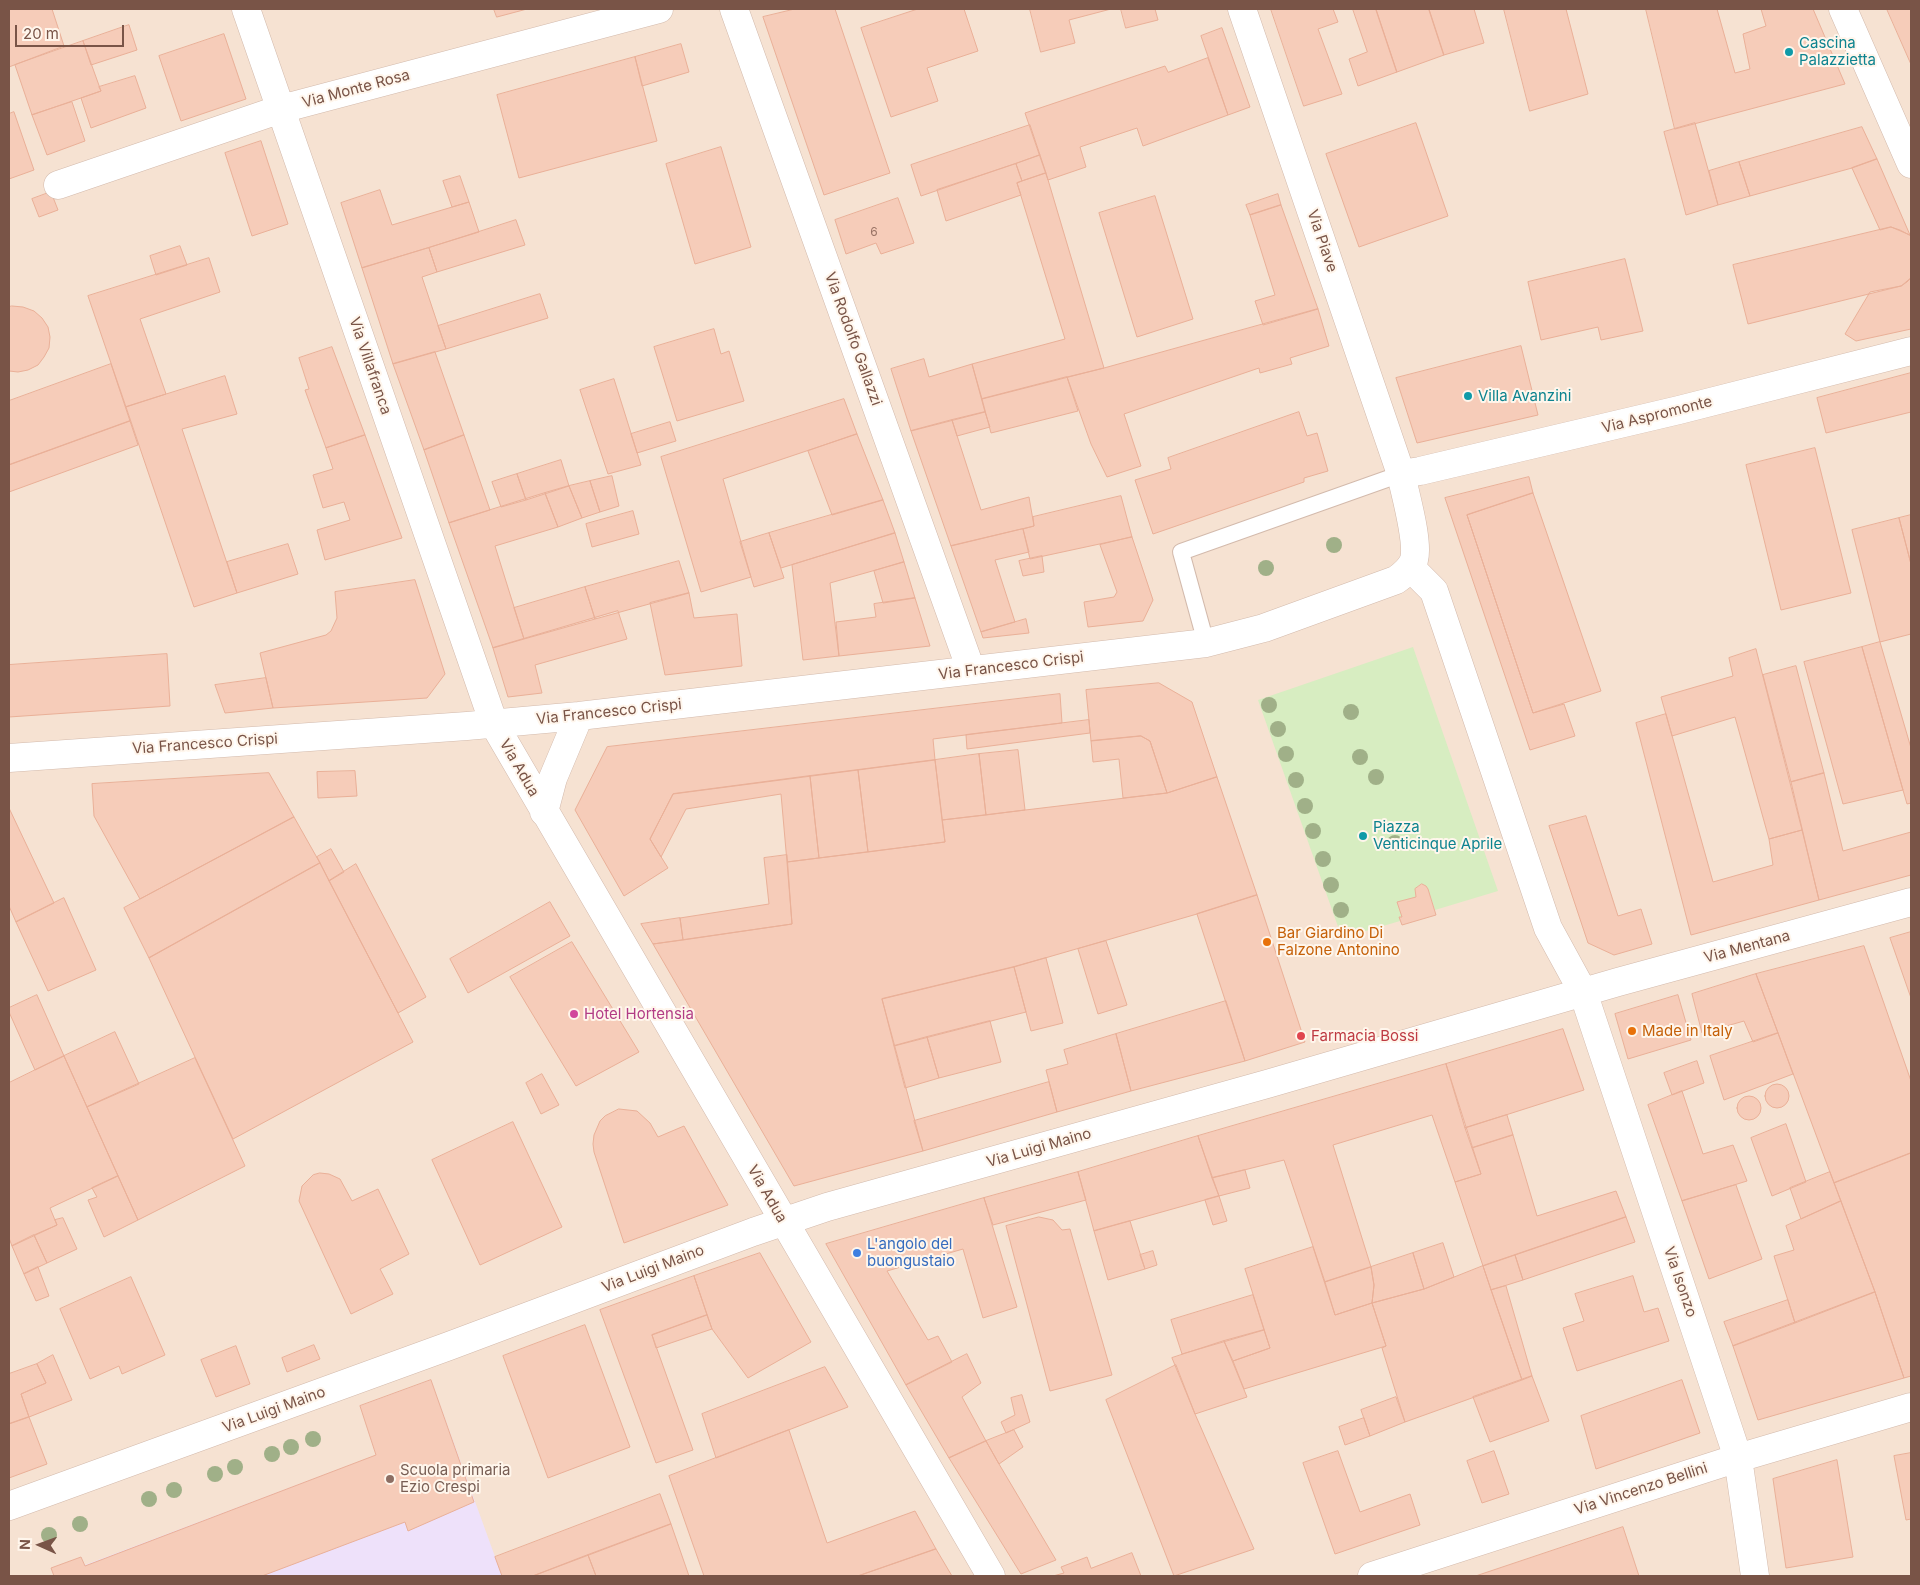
<!DOCTYPE html>
<html>
<head>
<meta charset="utf-8">
<style>
  body { margin:0 }
  #map { position:relative; width:1920px; height:1585px; overflow:hidden; background:#fef1e4; font-family:Inter,sans-serif }
  canvas { display:block }
  .frame { position:absolute; inset:0; border:10px solid #795447; pointer-events:none }
  .north { position:absolute; left:15px; top:1520px; width:50px; height:50px; -webkit-text-stroke:4px #fff6ec; paint-order:stroke; rotate:272deg; font-size:14px; font-weight:700; line-height:20px; text-align:center; color:#795447 }
  .north::after { content:''; display:block; margin:auto; width:18px; height:22px; background:#795447; clip-path:polygon(50% 0,100% 100%,50% 72%,0 100%) }
  .scale { position:absolute; left:15px; top:25px; width:109px; height:22px; box-sizing:border-box; border:2px solid #795447; border-top:0; padding-left:6px; font-size:15px; line-height:18px; white-space:nowrap; color:#795447; -webkit-text-stroke:4px #fff6ec; paint-order:stroke }
</style>
</head>
<body>
<div id="map">
<canvas width="1920" height="1585"></canvas>
<div class="frame"></div>
<div class="north">N</div>
<div class="scale">20 m</div>
</div>
<script>
const g = document.querySelector('canvas').getContext('2d');
g.lineJoin = 'round';
function fillPath(path, color) { g.fillStyle = color; g.fill(path, 'evenodd'); }
function stroke(path, color, width, dash) { g.strokeStyle = color; g.lineWidth = width; g.lineCap = dash ? 'butt' : 'round'; g.setLineDash(dash || []); g.stroke(path); }
function label(font, color, halo, rows, align = 'center') {
  g.font = font + ' Inter,sans-serif'; g.lineWidth = 4; g.setLineDash([]); g.textBaseline = 'middle'; g.strokeStyle = halo; g.fillStyle = color; for (const [text, x, y, turn = 0] of rows) {
    g.save(); g.translate(x, y); g.rotate((+turn || 0) * Math.PI / 180); g.textAlign = isNaN(turn) ? turn : align; if (halo) g.strokeText(text, 0, 0); g.fillText(text, 0, 0); g.restore();
  }
}
const residential = new Path2D(`
  M9,9H1911V1576H9Z`);
const education = new Path2D(`
  M431,1380L502,1576H54L51,1568L81,1557L85,1565L376,1455L360,1406Z`);
const green = new Path2D(`
  M1413,647L1498,891L1435,910L1428,889L1426,886L1421,884L1415,889L1416,897L1398,902L1402,917H1399L1400,921L1342,938L1258,700Z`);
const building = new Path2D(`
  M9,9H52L64,46L9,67Z
  M494,9H527L497,17Z
  M795,9H835L890,173L824,195L763,17Z
  M918,9H964L978,51L927,68L938,101L891,117L861,28Z
  M1030,9H1111L1069,20L1075,43L1041,52Z
  M1121,9H1155L1158,20L1126,28Z
  M1271,9H1333L1338,22L1318,29L1342,94L1304,106Z
  M1353,9H1376L1397,72L1358,86L1349,59L1367,52Z
  M1376,9H1429L1444,55L1397,72Z
  M1429,9H1474L1484,43L1444,55Z
  M1504,9H1566L1588,94L1530,111Z
  M1646,9H1717L1735,73L1750,69L1743,34L1766,26L1761,9H1813L1845,84L1675,129Z
  M1887,9H1911V64Z
  M129,25L137,50L91,65L83,41Z
  M1222,28L1250,107L1228,115L1201,36Z
  M224,34L246,99L181,121L159,56Z
  M83,41L101,91L32,115L15,65Z
  M681,44L689,72L642,86L635,57Z
  M635,57L657,141L519,178L497,95Z
  M1208,58L1228,115L1143,146L1137,128L1080,147L1086,167L1048,180L1025,113L1165,66L1168,72Z
  M135,76L146,108L91,128L81,98L101,91L99,87Z
  M72,102L85,141L47,155L32,115Z
  M14,112L34,170L9,179V114Z
  M1416,123L1448,216L1359,247L1326,154Z
  M1695,123L1718,205L1686,215L1664,132Z
  M1030,125L1040,155L921,196L911,165Z
  M1862,127L1877,159L1852,168L1750,196L1739,162Z
  M261,141L288,224L252,236L225,153Z
  M721,147L751,247L695,264L666,164Z
  M1040,155L1046,173L1022,181L1016,164Z
  M1877,159L1910,235L1891,227L1880,230L1852,168Z
  M1739,162L1750,196L1718,205L1709,171Z
  M1016,164L1022,181L1017,183L1021,195L946,221L937,190Z
  M1046,173L1104,368L982,399L972,364L1065,339L1017,183Z
  M460,176L469,202L452,207L443,181Z
  M380,190L392,225L469,202L479,232L362,268L341,203Z
  M51,192L58,210L39,217L32,199Z
  M1278,194L1281,205L1250,215L1246,205Z
  M1155,196L1193,319L1137,337L1099,213Z
  M898,198L914,243L881,254L876,243L846,254L835,220Z
  M1281,205L1318,309L1263,325L1255,301L1275,295L1250,215Z
  M516,220L525,245L437,272L429,248Z
  M1891,227L1900,230L1911,236V278L1907,282L1901,286L1748,324L1733,265Z
  M180,246L187,265L156,275L150,256Z
  M429,248L437,272L422,277L446,349L393,364L362,268Z
  M209,258L220,292L140,319L166,394L126,407L88,296Z
  M1625,259L1643,331L1601,340L1598,327L1541,340L1528,282Z
  M1911,278V329L1856,341L1845,334L1870,292L1901,286Z
  M540,294L548,318L446,349L438,326Z
  M12,306L23,307L34,311L42,318L48,327L50,337L49,348L44,357L38,365L28,370L18,372L9,371V307Z
  M1318,309L1329,346L1290,358L1292,364L1260,373L1259,368L1124,414L1141,466L1107,477L1091,444L1067,377L1104,368Z
  M714,329L721,354L729,351L744,401L677,421L654,347Z
  M1521,346L1538,415L1417,443L1396,378Z
  M332,347L365,435L326,448L305,390L309,389L299,358Z
  M435,352L464,435L424,450L393,364Z
  M924,359L929,377L972,364L985,412L911,431L891,369Z
  M111,364L130,421L9,465V401Z
  M1911,373V412L1826,433L1817,398Z
  M225,376L237,414L182,429L237,593L194,607L126,407Z
  M1067,377L1078,411L991,433L982,399Z
  M614,379L641,465L608,474L580,390Z
  M844,399L857,434L723,479L751,577L701,592L661,457Z
  M985,412L990,427L957,436L952,420Z
  M1299,412L1307,436L1317,433L1328,471L1304,478V482L1153,534L1135,480L1171,469L1168,458Z
  M952,420L981,510L1029,497L1034,526L951,546L911,431Z
  M130,421L138,445L9,492V465Z
  M670,422L676,441L637,453L631,434Z
  M857,434L883,500L832,515L808,451Z
  M365,435L402,538L325,560L317,530L350,520L344,502L323,508L313,475L333,469L326,448Z
  M464,435L490,510L449,523L424,450Z
  M1815,448L1851,593L1781,610L1746,465Z
  M561,460L569,486L526,500L517,474Z
  M517,474L526,500L501,507L492,482Z
  M612,476L619,506L600,512L590,481Z
  M1529,477L1533,493L1467,515L1533,713L1564,704L1575,736L1530,750L1445,498Z
  M590,481L600,512L582,518L569,486Z
  M569,486L582,518L558,527L545,493Z
  M545,493L558,527L495,546L524,639L493,648L449,523Z
  M1533,493L1601,691L1533,713L1467,515Z
  M1121,496L1132,537L1030,559L1023,529L1034,526L1033,517Z
  M883,500L895,533L781,568L769,533Z
  M633,511L639,534L592,547L586,524Z
  M1911,515V564L1899,518Z
  M1899,518L1911,564V634L1880,642L1852,530Z
  M1023,529L1029,552L995,560L1015,622L981,632L951,546Z
  M769,533L784,578L754,587L740,542Z
  M895,533L904,562L830,583L839,656L803,660L792,565Z
  M1132,537L1153,600L1143,621L1088,627L1084,602L1114,597L1117,592L1100,545Z
  M288,544L298,574L237,593L227,562Z
  M1042,556L1044,572L1023,576L1019,561Z
  M679,561L689,593L595,619L585,587Z
  M904,562L915,598L883,603L874,571Z
  M415,580L445,674L427,698L273,708L260,653L326,635L331,631L337,618L335,592Z
  M585,587L595,619L524,639L514,608Z
  M689,593L694,618L737,614L742,666L665,675L650,603Z
  M915,598L930,646L839,656L836,622L876,617L874,604Z
  M618,611L627,639L535,665L542,693L508,697L493,648Z
  M1026,619L1029,633L983,638L981,632Z
  M1880,642L1911,748V803L1907,804L1862,647Z
  M1862,647L1903,790L1843,804L1804,662Z
  M1756,649L1802,830L1769,839L1735,717L1672,736L1661,697L1733,676L1729,658Z
  M167,654L170,706L9,717V665Z
  M1796,666L1824,773L1791,782L1763,675Z
  M266,678L273,708L225,713L215,685Z
  M1159,683L1192,702L1217,777L1167,793L1150,741L1141,736L1091,741L1086,690Z
  M1060,694L1062,723L933,739L935,760L673,794L650,839L668,868L624,896L575,810L607,747Z
  M1666,714L1713,882L1773,865L1769,839L1802,830L1819,900L1691,935L1636,723Z
  M1089,720L1090,733L967,749L966,735Z
  M1141,736L1150,741L1167,793L1123,798L1119,759L1093,762L1091,741Z
  M1018,750L1025,810L986,815L979,754Z
  M979,754L986,815L942,820L935,760Z
  M935,760L945,842L868,852L858,770Z
  M858,770L868,852L819,858L810,776Z
  M355,771L357,796L318,798L317,772Z
  M269,773L294,817L140,899L94,816L92,784Z
  M1824,773L1843,851L1911,832V875L1819,900L1791,782Z
  M810,776L819,858L787,862L781,794L686,809L661,857L650,839L673,794Z
  M1217,777L1257,895L1197,914L1014,967L882,999L923,1151L794,1186L653,944L792,924L787,862L945,842L942,820L1167,793Z
  M9,808L54,903L16,922L9,906Z
  M1586,816L1618,916L1641,909L1652,944L1614,955L1588,943L1549,826Z
  M294,817L320,863L149,958L124,908Z
  M331,849L344,872L329,881L317,857Z
  M787,855L792,924L683,940L680,918L769,904L764,858Z
  M320,863L413,1042L233,1139L149,958Z
  M356,864L426,997L398,1013L329,881Z
  M1422,884L1426,886L1428,889L1436,915L1402,925L1399,917H1402L1397,902L1416,897L1415,889Z
  M1257,895L1305,1042L1245,1061L1197,914Z
  M64,898L96,970L48,991L16,922Z
  M550,902L570,936L468,993L450,959Z
  M680,918L683,940L653,944L641,924Z
  M1911,932V998L1890,938Z
  M1106,941L1127,1005L1098,1014L1078,949Z
  M572,942L639,1052L576,1086L510,977Z
  M1864,946L1911,1081V1153L1834,1183L1756,974Z
  M1046,958L1063,1023L1031,1031L1014,967Z
  M1014,967L1026,1012L894,1046L882,999Z
  M1756,974L1778,1033L1753,1042L1744,1021L1702,1033L1692,994Z
  M37,995L64,1056L35,1070L9,1012V1008Z
  M1678,995L1691,1040L1628,1059L1615,1014Z
  M1226,1001L1245,1061L1131,1091L1116,1034Z
  M990,1021L1001,1062L939,1078L927,1037Z
  M1563,1029L1584,1090L1465,1128L1446,1064Z
  M115,1032L139,1084L87,1107L64,1056Z
  M1778,1033L1793,1074L1724,1100L1710,1056Z
  M1116,1034L1131,1091L1057,1112L1046,1070L1068,1064L1064,1050Z
  M927,1037L939,1078L905,1088L894,1046Z
  M64,1056L118,1176L50,1208L57,1225L12,1246L9,1238V1083Z
  M195,1058L245,1166L138,1220L87,1107Z
  M1697,1061L1704,1083L1672,1095L1664,1073Z
  M1446,1064L1481,1174L1455,1182L1432,1115L1333,1145L1371,1267L1325,1282L1284,1160L1212,1178L1198,1136Z
  M542,1074L559,1105L541,1114L526,1083Z
  M1049,1082L1057,1112L923,1151L914,1121Z
  M1765 1096a12 12 0 1 1 24 0a12 12 0 1 1-24 0Z
  M1682,1091L1703,1154L1733,1145L1747,1181L1682,1201L1648,1105Z
  M1737 1108a12 12 0 1 1 24 0a12 12 0 1 1-24 0Z
  M619,1109L637,1111L650,1123L658,1137L684,1126L728,1205L624,1243L594,1152L593,1144L594,1135L600,1121L605,1116Z
  M1507,1115L1513,1135L1472,1148L1465,1128Z
  M513,1122L562,1227L480,1265L432,1160Z
  M1786,1124L1806,1182L1772,1196L1751,1138Z
  M1513,1135L1537,1216L1616,1191L1626,1217L1483,1266L1455,1182L1481,1174L1472,1148Z
  M1198,1136L1219,1196L1094,1231L1078,1172Z
  M1911,1153V1376L1904,1378L1875,1292L1834,1183Z
  M1245,1170L1250,1188L1219,1196L1212,1178Z
  M1078,1172L1086,1200L993,1225L984,1198Z
  M1830,1172L1841,1201L1801,1219L1790,1188Z
  M320,1173L329,1174L340,1179L352,1201L378,1189L409,1254L380,1269L393,1294L351,1314L299,1201L302,1186L313,1175Z
  M118,1176L138,1220L104,1237L88,1200L97,1197L92,1188Z
  M1736,1185L1762,1259L1709,1279L1682,1201Z
  M1219,1196L1227,1221L1213,1225L1205,1200Z
  M984,1198L1017,1307L983,1318L963,1249L887,1271L928,1340L938,1336L952,1362L906,1385L826,1244Z
  M1841,1201L1875,1292L1795,1323L1774,1256L1794,1250L1786,1226Z
  M1039,1217L1053,1220L1062,1230L1070,1229L1112,1375L1050,1391L1006,1226Z
  M1626,1217L1635,1242L1523,1280L1515,1255Z
  M63,1218L77,1249L47,1263L34,1235L57,1225L55,1220Z
  M1130,1221L1145,1269L1108,1280L1094,1231Z
  M34,1235L47,1263L24,1274L12,1246Z
  M1443,1243L1454,1277L1424,1289L1413,1253Z
  M1313,1247L1335,1315L1372,1303L1386,1346L1244,1389L1233,1361L1270,1348L1245,1269Z
  M1153,1251L1157,1265L1145,1269L1140,1255Z
  M760,1253L811,1342L748,1378L712,1329L694,1276Z
  M1413,1253L1424,1289L1372,1303L1374,1285L1371,1267Z
  M1515,1255L1523,1280L1491,1290L1483,1266Z
  M1483,1266L1522,1380L1405,1422L1382,1348L1386,1346L1372,1303L1424,1289Z
  M38,1267L49,1296L36,1301L24,1274Z
  M1371,1267L1374,1285L1372,1303L1335,1315L1325,1282Z
  M694,1276L707,1315L652,1335L693,1450L656,1463L600,1310Z
  M1633,1276L1644,1312L1658,1308L1669,1341L1577,1371L1563,1328L1584,1321L1575,1294Z
  M131,1277L165,1355L122,1374L119,1366L90,1379L60,1309Z
  M1506,1286L1532,1376L1522,1380L1491,1290Z
  M1875,1292L1904,1378L1758,1420L1733,1346Z
  M1253,1295L1264,1330L1182,1354L1171,1320Z
  M1788,1300L1795,1323L1733,1346L1724,1322Z
  M707,1315L712,1329L656,1348L652,1335Z
  M585,1325L630,1447L548,1478L503,1356Z
  M1264,1330L1270,1348L1233,1361L1224,1341Z
  M1224,1341L1247,1397L1195,1414L1172,1358Z
  M314,1345L320,1359L287,1372L282,1358Z
  M236,1346L250,1384L216,1397L201,1360Z
  M967,1354L981,1383L962,1397L986,1441L949,1458L906,1385Z
  M53,1355L72,1400L29,1417L21,1394L46,1383L37,1364Z
  M37,1364L46,1383L21,1394L29,1417L9,1424V1374Z
  M1176,1365L1195,1414L1254,1549L1174,1576L1106,1400Z
  M825,1367L848,1407L716,1458L702,1414Z
  M1532,1376L1549,1421L1490,1442L1473,1397Z
  M431,1380L474,1502L408,1531L405,1522L262,1576H54L51,1568L81,1557L85,1566L376,1455L360,1406Z
  M1682,1380L1700,1433L1596,1469L1581,1416Z
  M1022,1395L1030,1422L1006,1433L1001,1422L1015,1415L1011,1398Z
  M1396,1397L1405,1422L1370,1436L1361,1410Z
  M29,1417L47,1464L9,1478V1424Z
  M1364,1418L1370,1436L1345,1445L1339,1427Z
  M789,1430L827,1543L915,1511L936,1549L858,1576H704L669,1476Z
  M1014,1430L1023,1447L999,1464L986,1441Z
  M986,1441L999,1464L1056,1560L1021,1574L949,1458Z
  M1338,1451L1360,1512L1410,1494L1420,1525L1335,1554L1303,1463Z
  M1494,1451L1509,1494L1482,1503L1467,1461Z
  M1911,1453V1519L1906,1520L1894,1456Z
  M1837,1460L1853,1557L1786,1568L1773,1479Z
  M660,1494L671,1524L533,1576H502L495,1557Z
  M671,1524L689,1576H596L588,1555Z
  M1623,1527L1639,1576H1476Z
  M936,1549L952,1576H858Z
  M1132,1553L1141,1576H1053L1064,1573L1061,1567L1087,1557L1091,1568Z
  M588,1555L596,1576H533Z`);
const service = new Path2D(`
  M1206,643L1181,552L1401,474`);
const minor = new Path2D(`
  M246,9L494,724L991,1576
  M734,9L971,670
  M1843,9L1911,164
  M58,185L281,109L659,9
  M1401,474L1420,471L1679,410L1911,351
  M1410,567L1434,591L1548,928L1583,992L1738,1458L1755,1576
  M9,758L467,726L579,716L1206,643L1264,628L1396,580C1403,575 1411,569 1414,560C1419,541 1405,494 1401,474L1242,9
  M544,812L553,778L579,716
  M9,1506L449,1346L753,1232L827,1207L1267,1084L1618,982L1911,902
  M1372,1576L1738,1458L1911,1407`);
const trees = [
  [1334,545],
  [1266,568],
  [1269,705],
  [1351,712],
  [1278,729],
  [1286,754],
  [1360,757],
  [1376,777],
  [1296,780],
  [1305,806],
  [1313,831],
  [1395,843],
  [1323,859],
  [1331,885],
  [1341,910],
  [313,1439],
  [291,1447],
  [272,1454],
  [235,1467],
  [215,1474],
  [174,1490],
  [149,1499],
  [80,1524],
  [49,1535]
];
const markers = [
  [1789,52,5,"#0f9aa8"],
  [1468,396,5,"#0f9aa8"],
  [1363,836,5,"#0f9aa8"],
  [1267,942,5,"#e8710a"],
  [574,1014,5,"#d1479c"],
  [1632,1031,5,"#e8710a"],
  [1301,1036,5,"#e0444e"],
  [857,1253,5,"#3f7fe0"],
  [390,1479,5,"#8d6e63"]
];
const numberNames = [
  ["6",874,232]
];
const cultureNames = [
  ["Cascina",1799,43],
  ["Palazzietta",1799,60],
  ["Villa Avanzini",1478,396],
  ["Piazza",1373,827],
  ["Venticinque Aprile",1373,844]
];
const streetNames = [
  ["Via Monte Rosa",356,89,-15],
  ["Via Piave",1322,241,71],
  ["Via Rodolfo Gallazzi",853,339,70],
  ["Via Villafranca",370,366,71],
  ["Via Aspromonte",1657,415,-14],
  ["Via Francesco Crispi",1011,666,-7],
  ["Via Francesco Crispi",609,712,-6],
  ["Via Francesco Crispi",205,744,-4],
  ["Via Adua",519,768,60],
  ["Via Mentana",1747,947,-15],
  ["Via Luigi Maino",1039,1148,-16],
  ["Via Adua",767,1194,60],
  ["Via Luigi Maino",653,1269,-21],
  ["Via Isonzo",1680,1282,71],
  ["Via Luigi Maino",274,1410,-20],
  ["Via Vincenzo Bellini",1641,1489,-18]
];
const foodNames = [
  ["Bar Giardino Di",1277,933],
  ["Falzone Antonino",1277,950],
  ["Made in Italy",1642,1031]
];
const hotelNames = [
  ["Hotel Hortensia",584,1014]
];
const healthNames = [
  ["Farmacia Bossi",1311,1036]
];
const shopNames = [
  ["L'angolo del",867,1244],
  ["buongustaio",867,1261]
];
const educationNames = [
  ["Scuola primaria",400,1470],
  ["Ezio Crespi",400,1487]
];
fillPath(residential, '#f6e2d2');
fillPath(education, '#eee1fa');
fillPath(green, '#d7edc1');
fillPath(building, '#f6ccb9');
stroke(building, '#eab098', 1);
stroke(service, '#d3baac', 18);
stroke(minor, '#d3baac', 29);
stroke(service, '#fff', 16);
stroke(minor, '#fff', 28);
g.fillStyle = '#a0b088';
for (const [x, y] of trees) { g.beginPath(); g.arc(x, y, 8, 0, 2 * Math.PI); g.fill(); }
for (const [x, y, r, color] of markers) { const dot = new Path2D(); dot.arc(x, y, r, 0, 2 * Math.PI); g.fillStyle = color; g.fill(dot); stroke(dot, '#fff6ec', 2); }
label('12px', '#987264', null, numberNames);
label('15px', '#0d838f', '#fff6ec', cultureNames, 'left');
label('15px', '#795447', '#fff6ec', streetNames);
label('15px', '#c56008', '#fff6ec', foodNames, 'left');
label('15px', '#b23c85', '#fff6ec', hotelNames, 'left');
label('15px', '#be3a42', '#fff6ec', healthNames, 'left');
label('15px', '#366cbe', '#fff6ec', shopNames, 'left');
label('15px', '#785e54', '#fff6ec', educationNames, 'left');
</script>
</body>
</html>
